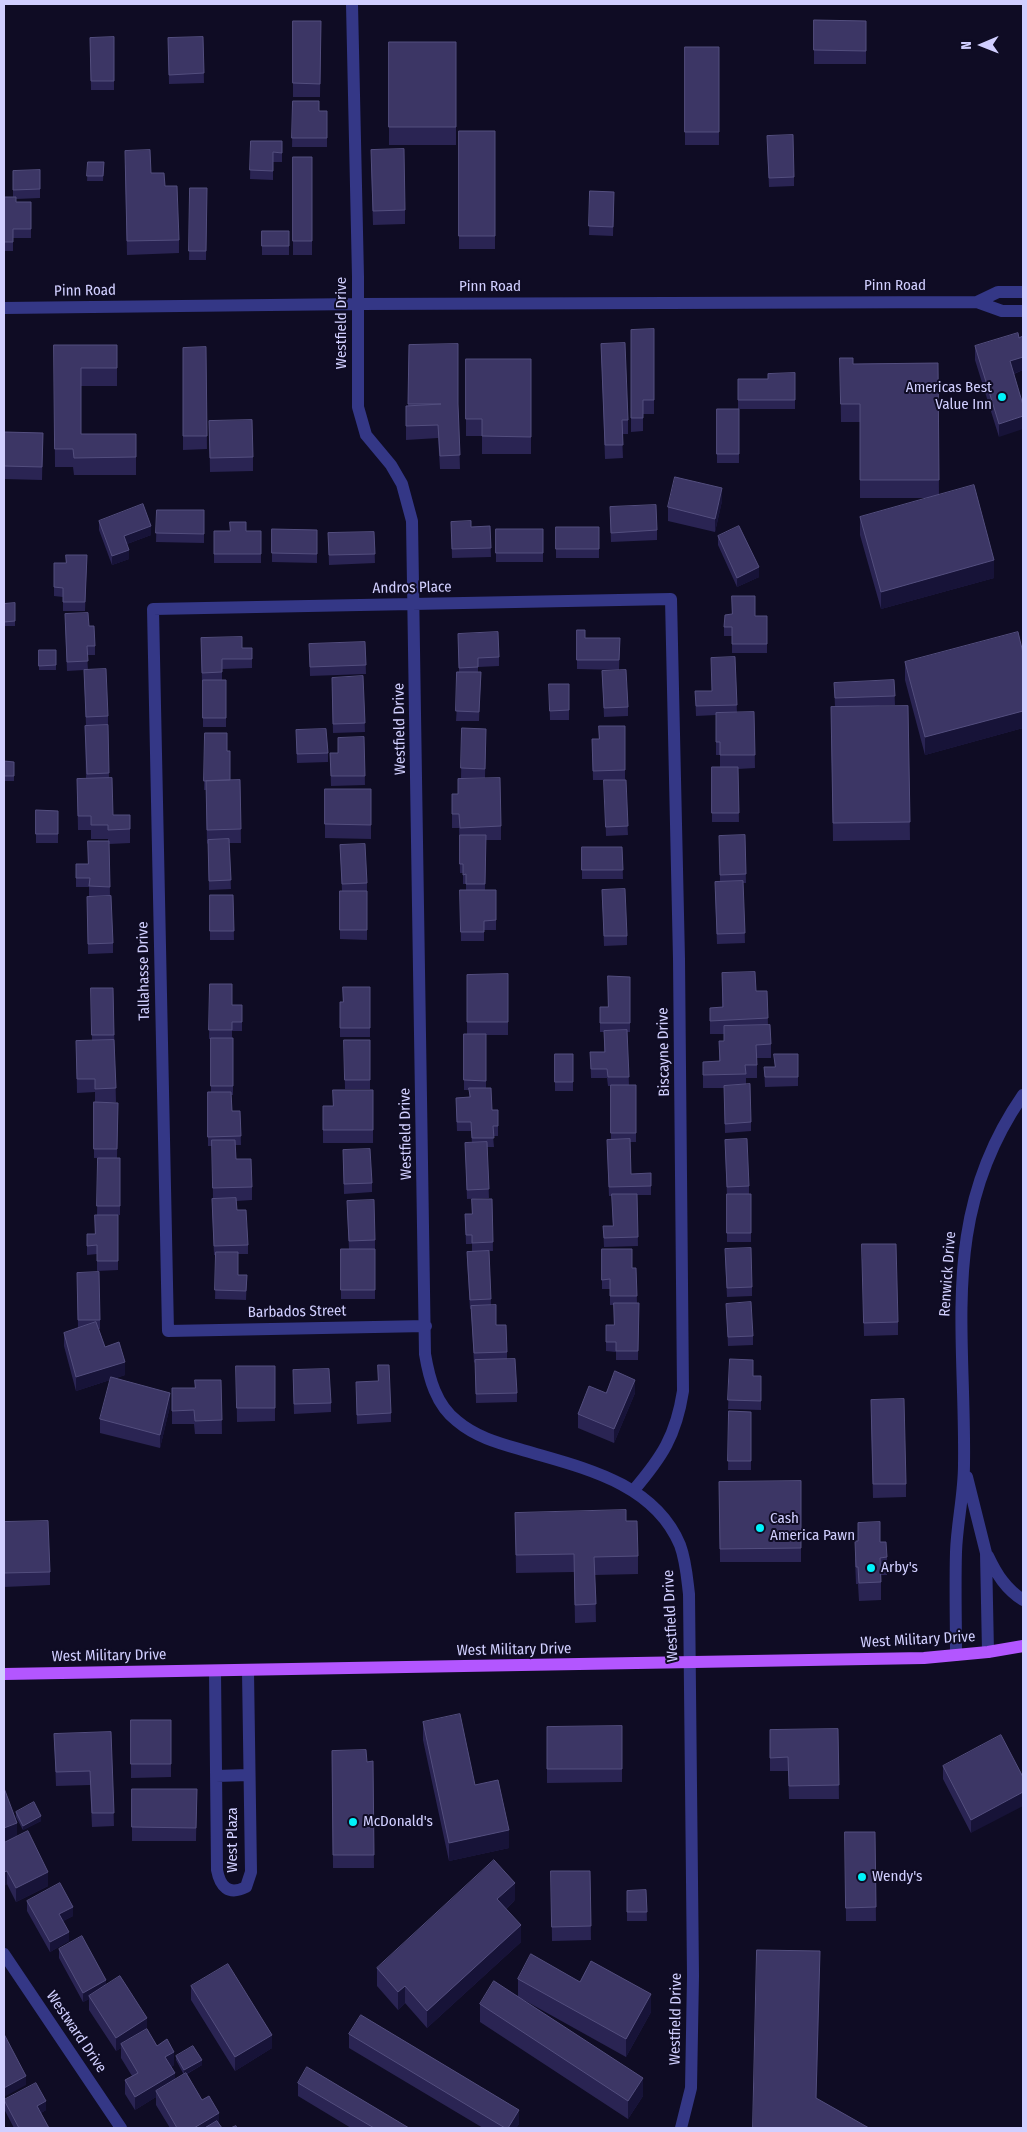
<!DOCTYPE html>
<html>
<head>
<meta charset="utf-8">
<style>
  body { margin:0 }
  #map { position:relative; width:1027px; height:2132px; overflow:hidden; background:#0f0c24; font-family:"Fira Sans Condensed",sans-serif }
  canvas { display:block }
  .frame { position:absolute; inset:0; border:5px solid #d1cfff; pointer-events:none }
  .north { position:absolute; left:957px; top:20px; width:50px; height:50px; -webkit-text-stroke:4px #0f0c24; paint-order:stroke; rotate:269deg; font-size:14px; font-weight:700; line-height:20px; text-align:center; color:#d1cfff }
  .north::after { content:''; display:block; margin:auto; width:18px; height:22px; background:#d1cfff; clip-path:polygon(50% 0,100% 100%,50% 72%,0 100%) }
</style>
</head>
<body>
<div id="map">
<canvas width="1027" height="2132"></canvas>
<div class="frame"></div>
<div class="north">N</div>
</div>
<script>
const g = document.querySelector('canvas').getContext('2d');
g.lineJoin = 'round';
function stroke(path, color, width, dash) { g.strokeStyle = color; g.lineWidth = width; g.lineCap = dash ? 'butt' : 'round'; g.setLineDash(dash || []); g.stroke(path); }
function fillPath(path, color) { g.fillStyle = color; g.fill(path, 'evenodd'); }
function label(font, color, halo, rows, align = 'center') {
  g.font = font + ' "Fira Sans Condensed",sans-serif'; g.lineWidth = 4; g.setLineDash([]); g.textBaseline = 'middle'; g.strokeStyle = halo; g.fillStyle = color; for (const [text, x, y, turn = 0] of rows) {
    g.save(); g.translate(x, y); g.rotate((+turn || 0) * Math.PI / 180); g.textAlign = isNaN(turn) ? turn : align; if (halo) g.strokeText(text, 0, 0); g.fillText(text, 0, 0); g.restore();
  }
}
const minor = new Path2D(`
  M352,4L358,277V407L366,435L391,465L402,484L412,521L425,1354C429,1378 436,1405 457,1421C477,1438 502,1444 526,1451C584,1468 654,1483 680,1545C686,1561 687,1578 689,1594L693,1976L691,2088L681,2128
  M977,302L998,292H1023
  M4,308L358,304L977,302L1002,311H1023
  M426,1326L168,1331L153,609L671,599L679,959L683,1391C676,1436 662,1457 633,1491
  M967,1477L986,1553L988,1652
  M988,1556C997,1575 1006,1589 1023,1600
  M956,1655C956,1621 955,1586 956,1552C957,1523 964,1494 964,1465C966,1329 939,1216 1023,1095
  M215,1671L217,1870C220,1886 228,1896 246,1887L251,1872L248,1671
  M216,1776L249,1775
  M4,1954L121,2128`);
const major = new Path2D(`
  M4,1674L924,1658L988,1652L1023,1646`);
const wall = new Path2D(`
  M814,20L866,21V64H814Z
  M293,21H321L320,97H293Z
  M114,37V90H91L90,38Z
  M203,37L204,83L169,84L168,38Z
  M389,42H456V145H389Z
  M685,47H719V145H685Z
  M293,101L319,111H327V147H292Z
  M459,131H495V249H459Z
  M251,141H282V162H273V180L250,179Z
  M767,145L794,177V186L769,187Z
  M293,157H312V255H293Z
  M88,162H104L103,181H87Z
  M371,163L405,210V224L373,225Z
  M125,165L151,173L165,186L179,240V253L127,255Z
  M40,170V198L16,199V202H31V238H13V251H4V197H13V171Z
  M190,188H207L206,260H189Z
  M590,191L614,192L613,236L589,235Z
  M262,231H289V255H262Z
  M654,329V414H643V431L631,432V330Z
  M1023,336V370L1014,374L999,437L975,360V346Z
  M601,344L628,420V434H622L623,458L605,459Z
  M54,345H117V386H81V434H136V475H74L73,467H55Z
  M409,345L458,406L460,469H440L438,438L406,440V406H408Z
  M206,347L207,449L183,450V348Z
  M840,358L853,364L938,363L939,495L994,578L881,609L860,535V517L930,498H860V422H841Z
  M466,359H531V454H482V436H466Z
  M795,373V409H739V463H717V409H738V379H768Z
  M209,421L253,457V471L210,472Z
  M4,432L43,433L42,480L4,479Z
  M722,501L715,532L668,521V507Z
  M157,510H204V543L156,542Z
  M610,516L657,530V540L611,542Z
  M99,521L151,535L127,544L129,559L112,565L99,530Z
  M451,522L471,527L490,526L491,557L452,558Z
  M556,527H599V558H556Z
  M272,529L317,530V563L272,562Z
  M496,529H543V562H496Z
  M214,531H261V563H214Z
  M374,532L375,563L329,565L328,533Z
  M718,536L759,577L737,587L718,545Z
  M87,555L85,611H63V597L54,596V563H66Z
  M15,603V626H4V604Z
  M755,616H767V653H732V636H724V627Z
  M65,623L89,626L95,646V655H87L88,670L108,716V725L86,726L84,670L67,671Z
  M577,630L585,638H620L619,670L577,669Z
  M458,634L499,657V666L478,667V672H481L479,721H456L459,672Z
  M201,638L242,648H252V668L222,669V680H226V727H203V682H202Z
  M365,642L366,674L310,676L309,644Z
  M39,650H56V670H39Z
  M1023,653V728L925,755L905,680V662Z
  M735,657L737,713L754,712L755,768L738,769L739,822H712V767H720V755H716V715L696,716L695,691H712Z
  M602,671L628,707V716L604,717Z
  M363,676L365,732L333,733L332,687Z
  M894,680L895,705L860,707L908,706L910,840L833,841L831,707H835L834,683Z
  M549,684H569V720H550Z
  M108,725L109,778L113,815L130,829V843L109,844L110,896H89V887H76V864H88L108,841V839H91V830H78L77,779H86L85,726Z
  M625,726V780L628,835L606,836L604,780H625H593L592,739H599Z
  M462,728L486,729L485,778H461Z
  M296,730L328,753V762L297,763Z
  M205,733L227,751L230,780H240L241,843H229L231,889L209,890L208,843L207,844L206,790H204Z
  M364,737L365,785L331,786L330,753H338Z
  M4,761L14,762V781H4Z
  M325,789H371V839L325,838Z
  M452,794L501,826V840H486L485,890H496V930H484V941H461L460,890H466V884H463V873H460L459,828H452Z
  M36,810L58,811V843H36Z
  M745,835L746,883H743L745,943L717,944L715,892L720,882L719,836Z
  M340,845L367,883V940L340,939V891H342Z
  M582,847H622L623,879H582Z
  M602,890L627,936V945L604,946Z
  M210,895H233L234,940H210Z
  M87,897L113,943V953L88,954Z
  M722,973L756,991H767L768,1025L771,1044V1058H757V1078H746V1085L751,1122V1131L725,1133L724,1088H703V1062L719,1061V1041H724V1034H710V1008L722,1007Z
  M508,974V1035H486V1088L492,1110L498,1126V1136H493L494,1147H487L489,1198L467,1199L465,1143H472L471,1131H457L456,1107V1098L469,1097V1090H464V1034H467V975Z
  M630,977V1032H627L629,1085H636V1142H630L631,1174L651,1186V1195H637L638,1246L604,1247L603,1226H613L612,1196H609L607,1149L611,1140V1086H608L607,1078H591L590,1052H604V1032H600V1007H608Z
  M210,984L232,1005H242V1031H232V1038L233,1047V1095H231L232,1111H240L241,1145H235L236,1159L252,1187V1200L236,1201L237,1210L248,1245V1254H238V1275H247L246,1300L215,1299L216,1255H214L212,1208L213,1199L212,1146H208V1092H211V1039H209Z
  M370,987V1037H340V1002H343Z
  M91,988H113L116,1102H100L118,1103L117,1158H120V1215H118V1270L97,1271V1254L87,1255V1234H95L97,1215L98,1158H105H94V1102H95V1092L77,1093L76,1041H92Z
  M344,1040H370V1089H345Z
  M555,1054H573V1091H555Z
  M798,1054V1086L765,1087L764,1067H774Z
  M373,1090V1143H323V1106H333Z
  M725,1149L749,1186V1194H751V1242H727V1196Z
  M343,1150L372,1183V1192L344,1194Z
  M492,1199L493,1251H489L491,1305L496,1325L507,1352V1359L517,1393V1402L476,1403L475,1362L474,1363L471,1309H470L467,1261V1252H472V1244H466L465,1214H472Z
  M347,1211L375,1240V1249H366H375V1299H341V1249H349Z
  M602,1249L632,1268H636L637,1303H639L638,1360H616V1352L606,1351V1325H614V1305H610V1289H602Z
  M725,1258L752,1287V1296L727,1297Z
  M862,1258L898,1322V1335L864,1336Z
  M77,1273L100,1320V1329H99L105,1347L125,1375L116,1378L170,1406L160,1448L100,1433V1419L110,1380L76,1391L64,1346V1333L78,1328Z
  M726,1304L753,1336V1345L728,1346Z
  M730,1359L753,1376H761V1410L728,1409Z
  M236,1366H275V1421L237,1422Z
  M293,1379L331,1403V1412L294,1414Z
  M221,1380L222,1434H195L194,1424H172V1388H195Z
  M356,1391L391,1413V1422L357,1424Z
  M606,1393H635L614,1443L578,1428V1414Z
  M729,1411L751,1412V1470H728Z
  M871,1414L906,1484V1497L873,1498Z
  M801,1481V1562H720L719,1482Z
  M515,1513L626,1521L638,1556V1574L595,1575L596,1622L575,1623L574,1572L516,1573Z
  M4,1522L50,1572V1585L4,1587Z
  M880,1542L887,1557V1575H881V1600L859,1601L858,1584H856L855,1559Z
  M131,1720H171V1777L131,1778Z
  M423,1722L475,1785L509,1848L449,1861L423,1740Z
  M622,1726V1782L547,1783V1727Z
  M838,1729L839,1799H789L788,1771H770V1730Z
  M111,1732L114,1826L92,1827L90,1785L56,1786L54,1734Z
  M332,1751L367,1762L373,1761L374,1868H333Z
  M943,1766L1023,1777L971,1833L943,1779Z
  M132,1789H197L196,1841H132Z
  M16,1812L41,1821L23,1830L16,1817Z
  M845,1832H875L876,1921H846Z
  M17,1836L48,1886L16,1902L7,1884L4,1886V1843Z
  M551,1871H590L591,1940L552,1941Z
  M646,1890L647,1921H627V1891Z
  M515,1900L506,1909L521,1942L427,2028L405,2003L398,2010L377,1986V1968Z
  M27,1901L73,1916L63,1921L69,1941L50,1952L27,1911Z
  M59,1949L106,1985L147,2030L157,2046L174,2065L171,2067L175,2080L184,2075L176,2060V2056L202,2065L187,2074L202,2100L222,2128H170L156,2105V2097L135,2110L125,2094V2080L132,2076L121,2058V2048L116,2051L89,2010V1999L83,2002L59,1958Z
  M518,1979L580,1982L651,2012L626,2057L522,1999L643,2096L628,2119L480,2022V2004L518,1996Z
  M191,1986L272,2048L235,2071L191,2000Z
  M349,2034L519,2124L516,2128H483L349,2048Z
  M298,2083L409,2128H351L298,2096Z
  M4,2100L46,2110L41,2113L49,2128H14L4,2109Z`);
const shadedWall = new Path2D(`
  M1023,357V370L1010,375V361Z
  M1023,416V429L999,437V424Z
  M722,488V501L715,532V519Z
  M151,526V535L124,545V536Z
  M129,550V559L112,565V556Z
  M994,560V578L881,609V592Z
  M759,567V577L737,587V578Z
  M1023,711V728L925,755V737Z
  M125,1362V1375L76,1391V1377Z
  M635,1380V1393L614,1443V1429Z
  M170,1393V1406L160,1448V1435Z
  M1023,1792V1806L971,1833V1820Z
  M41,1816V1821L23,1830V1826Z
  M17,1823V1836L4,1842V1828Z
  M509,1830V1848L449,1861V1843Z
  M7,1871V1884L4,1886V1873Z
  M48,1872V1886L16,1902V1888Z
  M515,1883V1900L497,1917V1899Z
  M73,1907V1916L59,1923V1914Z
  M521,1925V1942L427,2028V2011Z
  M69,1932V1941L50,1952V1942Z
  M820,1951V1969L816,2116V2098Z
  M106,1980V1990L89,1996V1999L83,2002V1993Z
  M405,1986V2003L398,2010V1992Z
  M651,1994V2012L626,2057V2039Z
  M147,2018V2031L121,2044V2048L116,2051V2038Z
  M272,2035V2048L235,2071V2057Z
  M174,2052V2065L165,2071V2057Z
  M202,2060V2065L184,2075V2070Z
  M175,2073V2086L156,2091V2097L135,2110V2097Z
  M26,2076V2085L4,2097V2088Z
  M643,2078V2096L628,2119V2101Z
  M46,2101V2110L37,2115V2106Z
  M519,2110V2124L516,2128H508Z
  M219,2113V2127L217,2128H194Z`);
const building = new Path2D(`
  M814,20L866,21V51L814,50Z
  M293,21H321L320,84L293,83Z
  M114,37V81H91L90,38Z
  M203,37L204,73L169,75L168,38Z
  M389,42H456V127H389Z
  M685,47H719V132H685Z
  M293,101H319V111H327V138H292Z
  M459,131H495V236H459Z
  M793,135L794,177L769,178L767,136Z
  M251,141H282V153L273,152V171L250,170Z
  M404,149L405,210L373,211L371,150Z
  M150,150L151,173H164L165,186H177L179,240L127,241L125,151Z
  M293,157H312V241H293Z
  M88,162H104L103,176H87Z
  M40,170V189L13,190V171Z
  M190,188H207L206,251H189Z
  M590,191L614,192L613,227L589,226Z
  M4,197H16V202H31V229H13V242H4Z
  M262,231H289V246H262Z
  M654,329V400H643V418H631V330Z
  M1018,333L1019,338L1023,336V357L1010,361L1023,405V416L999,424L975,346Z
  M625,343L628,420H622L623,445H605L601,344Z
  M458,344V404L460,455L440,456L438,425L406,426V406L441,404H408L409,345Z
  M54,345H117V368H81V434H136V457L74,458L73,449H55Z
  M206,347L207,436H183V348Z
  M840,358H853V364L938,363L939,480H860V404H841Z
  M466,359H531V437L482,436V419H466Z
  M795,373V400H738V379H768V374Z
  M717,409H739V454H717Z
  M252,420L253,457L210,458L209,421Z
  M4,432L43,433L42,467L4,466Z
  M675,477L722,488L715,519L668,507Z
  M974,485L994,560L881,592L860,517Z
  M143,504L151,526L124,536L129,550L112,556L99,521Z
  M656,505L657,530L611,533L610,507Z
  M157,510H204V534L156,533Z
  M471,521V527L490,526L491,548L452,549L451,522Z
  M230,522H246V531H261V554H214V531H230Z
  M739,526L759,567L737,578L718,536Z
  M556,527H599V549H556Z
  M272,529L317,530V554L272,553Z
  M496,529H543V553H496Z
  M374,532L375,554L329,555L328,533Z
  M66,555H87L85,602H63V588L54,587V563H66Z
  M732,596H755V616H767V644H732V627H724L725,615L732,614Z
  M15,603V621L4,622V604Z
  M88,613L89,626H94L95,646H87L88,661L67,662L65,614Z
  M577,630H585V638H620L619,660H577Z
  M498,632L499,657L478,658V667L459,668L458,634Z
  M1018,632L1023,653V711L925,737L905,662Z
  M242,637V648H252V659H222V672L202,673L201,638Z
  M365,642L366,665L310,667L309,644Z
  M39,650H56V665L39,666Z
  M735,657L737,705L696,706L695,691H712L711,658Z
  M106,669L108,716L86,717L84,670Z
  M626,670L628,707L604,708L602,671Z
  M457,672H481L479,712L456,711Z
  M363,676L365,723L333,724L332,678Z
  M203,680H226V718H203Z
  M894,680L895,696L835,698L834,683Z
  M549,684H569V710L550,711Z
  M908,706L910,822L833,823L831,707Z
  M754,712L755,755H720V742H716V713Z
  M108,725L109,773L87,774L85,726Z
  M599,726H625V770L593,771L592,739H599Z
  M462,728L486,729L485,769L461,768Z
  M326,729L328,753L297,754L296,730Z
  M205,733H227V751H230V780L204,781Z
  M364,737L365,776H331L330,753H338V738Z
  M4,761L14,762V776H4Z
  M712,767H738L739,813H712Z
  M112,778L113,815H130V829L108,830V825H91V816H78L77,779Z
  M500,778L501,826L460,828L459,814H452V794H458V779Z
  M240,780L241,829L207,830L206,781Z
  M604,780H626L628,826L606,827Z
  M325,789H371V825L325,824Z
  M36,810L58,811V834H36Z
  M460,835H486L485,884H466V874L463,875V864H460Z
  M745,835L746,874L720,875L719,836Z
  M229,839L231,880L209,881L208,840Z
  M88,841H109L110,887L89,886L90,878H76V864H88Z
  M365,844L367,883L342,884L340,845Z
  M582,847H622L623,870H582Z
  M743,881L745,933L717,934L715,882Z
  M625,889L627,936H604L602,890Z
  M460,890H496V920L484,921V932H461Z
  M340,891H367V930H340Z
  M210,895H233L234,931H210Z
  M111,896L113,943L88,944L87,897Z
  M755,972L756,991H767L768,1018L710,1021V1008L723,1007L722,973Z
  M508,974V1022H467V975Z
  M608,976L630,977V1023H600V1007H608Z
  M210,984H232V1005H242V1022H232V1030H209Z
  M343,987H370V1028H340V1002H343Z
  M91,988H113L114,1035H92Z
  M770,1025L771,1044L756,1045L757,1065H745L746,1074L703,1075V1062L720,1061L719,1041H724V1026Z
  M627,1030L629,1077H608L607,1069H591L590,1052H605L604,1031Z
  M464,1034H486V1081L464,1080Z
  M211,1038H233V1086H211Z
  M114,1040L116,1088L95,1089V1079H77L76,1041Z
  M344,1040H370V1080H345Z
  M555,1054H573V1082H555Z
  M774,1054H798V1077H765L764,1067H775Z
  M750,1084L751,1122L725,1124L724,1086Z
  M611,1085H636V1133H611Z
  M469,1088H491L492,1110H498V1126H493L494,1138H472L471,1122H457L456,1098L470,1097Z
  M333,1090H373V1130H323V1106H333Z
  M208,1092H231L232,1111H240L241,1136L208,1137Z
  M94,1102L118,1103L117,1149H94Z
  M630,1139L631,1174L651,1173V1186L609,1187L607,1140Z
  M747,1139L749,1186L727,1187L725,1140Z
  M212,1140H235L236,1159H251L252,1187L213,1188Z
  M487,1142L489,1189L467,1190L465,1143Z
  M370,1149L372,1183L344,1184L343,1150Z
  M98,1158H120V1206H97Z
  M612,1194H637L638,1237L604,1238L603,1226H613Z
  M727,1194H751V1233H727Z
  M236,1198L237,1210H246L248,1245L214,1246L212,1199Z
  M472,1199H492L493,1242L472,1243V1235H466L465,1214H472Z
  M374,1200L375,1240L349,1241L347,1201Z
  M95,1215H118V1261H97V1245L87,1246V1234H95Z
  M862,1244H896L898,1322L864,1323Z
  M751,1248L752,1287L727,1288L725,1249Z
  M341,1249H375V1290H341Z
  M602,1249H632V1268H636L637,1296H610V1279L602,1280Z
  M489,1251L491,1299L470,1300L467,1252Z
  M216,1252H238V1275H247L246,1291L215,1290Z
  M99,1272L100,1320H78L77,1273Z
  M751,1302L753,1336L728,1337L726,1304Z
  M614,1303H639L638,1351H616V1342H606V1325H614Z
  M496,1305V1325H506L507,1352L474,1353L471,1306Z
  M96,1322L105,1347L119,1342L125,1362L76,1377L64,1333Z
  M515,1359L517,1393L476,1394L475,1360Z
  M730,1359L753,1360V1376H761V1401L728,1400Z
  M378,1365H389L391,1413L357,1415L356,1382L378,1381Z
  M236,1366H275V1408H237Z
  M329,1369L331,1403L294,1404L293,1370Z
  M615,1371L635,1380L614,1429L578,1414L589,1386L606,1393Z
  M111,1377L170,1393L160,1435L100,1419Z
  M195,1380H221L222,1420L195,1421L194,1410L172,1411V1388H195Z
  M904,1399L906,1484H873L871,1400Z
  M729,1411L751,1412V1461H728Z
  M801,1481V1548L720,1549L719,1482Z
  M626,1510V1521H637L638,1556L594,1557L596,1604L575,1605L574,1554L516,1555L515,1513Z
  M48,1521L50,1572L4,1573V1522Z
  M880,1522V1542H886L887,1557L880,1558L881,1582L859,1583L858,1567H856L855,1541H858V1523Z
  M460,1714L475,1785L498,1780L509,1830L449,1843L423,1722Z
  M131,1720H171V1764H131Z
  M622,1726V1769H547V1727Z
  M838,1729L839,1785L789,1786L788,1757L770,1758V1730Z
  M111,1732L114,1813H92L90,1771L56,1772L54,1734Z
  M1001,1735L1023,1777V1792L971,1820L943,1766Z
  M366,1750L367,1762L373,1761L374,1855H333L332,1751Z
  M4,1788L17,1823L4,1828Z
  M132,1789H197L196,1828L132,1827Z
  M34,1802L41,1816L23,1826L16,1812Z
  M28,1831L48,1872L16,1888L7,1871L4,1872V1843Z
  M845,1832H875L876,1907L846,1908Z
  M494,1860L515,1883L497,1899L521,1925L427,2011L405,1986L398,1992L377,1968Z
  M551,1871H590L591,1926L552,1927Z
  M60,1883L73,1907L59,1914L69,1932L50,1942L27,1901Z
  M646,1890L647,1912H627V1891Z
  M82,1936L106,1980L83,1993L59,1949Z
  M757,1950L820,1951L816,2098L869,2128H753Z
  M531,1954L580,1982L591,1961L651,1994L626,2039L518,1979Z
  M228,1964L272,2035L235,2057L191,1986Z
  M120,1976L147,2018L116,2038L89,1996Z
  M494,1981L643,2078L628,2101L480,2004Z
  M361,2015L519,2110L508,2128H505L349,2034Z
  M147,2029L157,2046L167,2039L174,2052L165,2057L175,2073L135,2097L125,2080L138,2073L121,2044Z
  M4,2034L26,2076L4,2088Z
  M193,2046L202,2060L184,2070L176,2056Z
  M307,2067L409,2128H374L298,2083Z
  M186,2073L202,2100L209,2096L219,2113L194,2128H177L156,2091Z
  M36,2083L46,2101L37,2106L49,2128H19L4,2100Z
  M217,2121L222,2128H205Z
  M236,2126L237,2128H231Z`);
const markers = [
  [1002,397,5,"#00f3fa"],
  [760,1528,5,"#00f3fa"],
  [871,1568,5,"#00f3fa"],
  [353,1822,5,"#00f3fa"],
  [862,1877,5,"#00f3fa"]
];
const streetNames = [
  ["Pinn Road",895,286],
  ["Pinn Road",490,287],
  ["Pinn Road",85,291,-1],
  ["Westfield Drive",342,323,-90],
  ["Andros Place",412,588,-1],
  ["Westfield Drive",400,729,-91],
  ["Tallahasse Drive",144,971,-91],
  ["Biscayne Drive",664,1052,-91],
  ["Westfield Drive",406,1134,-91],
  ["Renwick Drive",948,1274,-86],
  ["Barbados Street",297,1312,-1],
  ["Westfield Drive",671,1616,-93],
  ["West Military Drive",918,1640,-3],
  ["West Military Drive",514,1650,-1],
  ["West Military Drive",109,1656,-1],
  ["West Plaza",233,1840,-90],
  ["Westfield Drive",676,2019,-89],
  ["Westward Drive",76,2032,56]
];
const poiNames = [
  ["Americas Best",992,388,"right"],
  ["Value Inn",992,405,"right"],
  ["Cash",770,1519],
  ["America Pawn",770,1536],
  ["Arby's",881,1568],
  ["McDonald's",363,1822],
  ["Wendy's",872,1877]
];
stroke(minor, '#343786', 12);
stroke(major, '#b356ff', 12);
fillPath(wall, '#2a2453');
fillPath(shadedWall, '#171338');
fillPath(building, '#3c3665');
stroke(building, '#534e7e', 1);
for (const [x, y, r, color] of markers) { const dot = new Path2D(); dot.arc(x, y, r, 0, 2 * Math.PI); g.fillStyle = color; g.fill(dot); stroke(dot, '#0f0c24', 2); }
label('15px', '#d1cfff', '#0f0c24', streetNames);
label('15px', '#d1cfff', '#0f0c24', poiNames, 'left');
</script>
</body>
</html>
